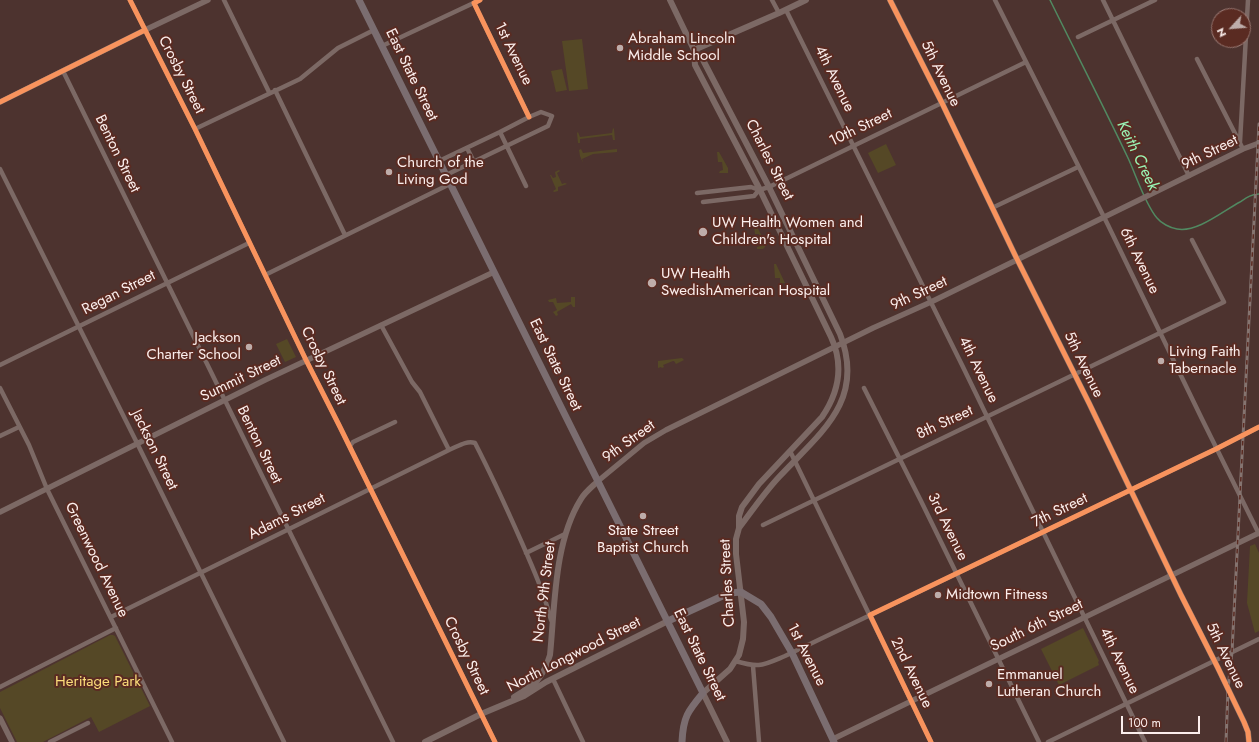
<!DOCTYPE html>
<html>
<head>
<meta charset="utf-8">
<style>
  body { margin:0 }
  #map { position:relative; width:1259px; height:742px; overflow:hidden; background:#4d332f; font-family:Jost,sans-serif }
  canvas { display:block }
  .north { position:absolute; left:1211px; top:8px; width:40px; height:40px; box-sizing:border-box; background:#5a2b22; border:1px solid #9a7973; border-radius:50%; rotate:244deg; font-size:11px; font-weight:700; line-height:16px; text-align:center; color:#fbeeec }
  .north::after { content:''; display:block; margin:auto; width:14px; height:18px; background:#beadaa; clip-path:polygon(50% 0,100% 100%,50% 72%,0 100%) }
  .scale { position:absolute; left:1121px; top:716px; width:79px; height:18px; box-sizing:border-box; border:2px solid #fbeeec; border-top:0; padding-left:5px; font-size:12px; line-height:14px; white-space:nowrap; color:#fbeeec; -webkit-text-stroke:3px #5a2b22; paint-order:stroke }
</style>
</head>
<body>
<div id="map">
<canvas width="1259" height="742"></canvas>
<div class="north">N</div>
<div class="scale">100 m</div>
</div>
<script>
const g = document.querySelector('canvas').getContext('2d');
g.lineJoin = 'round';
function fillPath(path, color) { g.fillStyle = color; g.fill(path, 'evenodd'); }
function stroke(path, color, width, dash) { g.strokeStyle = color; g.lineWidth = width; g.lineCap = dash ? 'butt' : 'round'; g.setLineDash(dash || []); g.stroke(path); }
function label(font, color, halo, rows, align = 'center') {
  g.font = font + ' Jost,sans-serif'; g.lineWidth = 4; g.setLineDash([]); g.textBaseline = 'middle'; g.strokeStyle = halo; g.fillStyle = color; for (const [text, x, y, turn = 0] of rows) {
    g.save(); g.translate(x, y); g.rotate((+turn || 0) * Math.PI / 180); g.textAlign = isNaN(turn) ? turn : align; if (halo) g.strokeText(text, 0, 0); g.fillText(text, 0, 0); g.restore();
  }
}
const green = new Path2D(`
  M582,39L588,89L569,91L562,41Z
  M562,69L567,90L556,92L551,71Z
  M613,128L614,129L615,140H613L612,135L580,139V143H578L577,133L578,132L580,137L612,133Z
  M886,144L896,165L878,173L868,153Z
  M581,149L583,153L617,149V152L593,154L582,159L583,163L580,156L579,150Z
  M717,152H719L728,168V173H719L720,171L723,170L722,162H718Z
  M559,170L560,171L557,173L562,184L565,183L567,184L558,187V191L554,192L553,191L556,189L550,175H551L553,178L556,177L555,172Z
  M756,225L766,244L765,247L763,249H757V247L761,246L759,234H755L754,226Z
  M774,264H776L785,283L780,284V278H775Z
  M571,297H575V307H573L571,304L557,312L558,315L556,316L553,312L557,310L553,302H549L548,300L556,298L557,303L571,302Z
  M287,339L296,357L285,362L276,344Z
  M682,358L684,360L676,364L674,361H673L663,365L664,367L662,368L661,367L658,368V361Z
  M1255,544L1259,553V631L1255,633L1247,603L1250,546Z
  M1083,628L1099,661L1098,662L1099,665L1059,685L1041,649Z
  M110,635H113L115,636L150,706L99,732L91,717L43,742H17L0,708V692Z`);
const stream = new Path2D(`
  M1050,0C1076,53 1103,105 1128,158C1136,175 1145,204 1157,218C1161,223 1170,228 1177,229C1197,233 1223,211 1240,202C1246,198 1251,194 1259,194`);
const minor = new Path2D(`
  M130,0L195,129L306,360L339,425L495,742
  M224,0L269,92
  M772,0L779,13
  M995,0L1108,225L1201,417L1259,534
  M1103,0L1189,176
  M474,3L529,117
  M786,10L963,367L1145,742
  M1078,37L1155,0
  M382,46L480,0
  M1197,59L1243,149
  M63,71L393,742
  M275,90L345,235
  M195,129L300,79L338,48L374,30
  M500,132L526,186
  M1240,142L1248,0
  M467,148L474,162
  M439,161L500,132L529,117L541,112L552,116L548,126L446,175
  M0,169L137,443L284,742
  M697,193L751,187L759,190
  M703,202L754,196L759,190L769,187L1026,62
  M992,208L1078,167
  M265,275L450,184
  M381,325L412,382L420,392L449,450
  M0,365L249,243
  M0,388L29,445L47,489L172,742
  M864,388L921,501L1039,742
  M0,436L19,427
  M350,446L353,442L395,422
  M790,451L931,742
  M763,525L1224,302L1192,240
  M526,553L565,534
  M111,617L449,450C457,447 466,440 475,443C492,476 507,509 522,543C533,568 544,593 551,620
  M735,661C760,668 761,666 785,656L1216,449L1259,427
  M753,666L759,742
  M553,679L583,742
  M0,687L116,628
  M50,742L88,723
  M1048,742L1259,639`);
const tertiary = new Path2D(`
  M0,102L145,30L208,0
  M598,481L644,443L666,430L873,328L931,302L1243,149L1259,143
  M0,512L265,380L494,272
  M0,718L12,742
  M833,739L1259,533`);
const secondary = new Path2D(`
  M670,0L694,50L703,60L769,187L840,334C866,401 820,433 779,477C764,493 752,511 739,528
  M890,0L942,103L1015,255L1089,403L1181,595L1218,668L1244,722L1248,732L1249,742
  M694,50L695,65L759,188L831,337C844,365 839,392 822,417L759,484L742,507L739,516V528L736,539V554L744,622L743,639L739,655L730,669L703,693L727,742
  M694,50L779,13L806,0
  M514,697C535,685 543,678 550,655C555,605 554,542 581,499C585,492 593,486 598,481
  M425,742L481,714L524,696L546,682L668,621`);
const primary = new Path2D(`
  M359,0L703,693C688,711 683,717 682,742
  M668,621L729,593L741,592L761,604L771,617L792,653L834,742`);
const rail = new Path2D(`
  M1226,742L1228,689L1232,652L1259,124`);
const cycleway = new Path2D(`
  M130,0L195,129L306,360L339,425L495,742
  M480,0L474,3L529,117
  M890,0L942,103L1015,255L1089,403L1181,595L1218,668L1244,722L1248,732L1249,742
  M0,102L145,30
  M931,742L870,615L1216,449L1259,427`);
const markers = [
  [620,48,4,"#beadaa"],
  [389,172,4,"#beadaa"],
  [703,232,5,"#beadaa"],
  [652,283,5,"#beadaa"],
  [249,347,4,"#beadaa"],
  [1161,361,4,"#beadaa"],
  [643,516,4,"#beadaa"],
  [938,595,4,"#beadaa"],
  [989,684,4,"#beadaa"]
];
const poiNames = [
  ["Abraham Lincoln",628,39],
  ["Middle School",628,56],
  ["Church of the",397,163],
  ["Living God",397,180],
  ["UW Health Women and",712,223],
  ["Children's Hospital",712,240],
  ["UW Health",661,274],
  ["SwedishAmerican Hospital",661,291],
  ["Jackson",241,338,"right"],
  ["Charter School",241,355,"right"],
  ["Living Faith",1169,352],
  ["Tabernacle",1169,369],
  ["State Street",643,531,"center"],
  ["Baptist Church",643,548,"center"],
  ["Midtown Fitness",946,595],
  ["Emmanuel",997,675],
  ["Lutheran Church",997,692]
];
const streetNames = [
  ["1st Avenue",513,54,64],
  ["5th Avenue",940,74,64],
  ["Crosby Street",181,75,63],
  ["East State Street",411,75,64],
  ["4th Avenue",834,79,64],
  ["10th Street",861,128,-26],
  ["9th Street",1210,153,-26],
  ["Benton Street",117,154,64],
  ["Charles Street",769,160,63],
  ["6th Avenue",1139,261,64],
  ["Regan Street",119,293,-27],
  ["9th Street",919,294,-25],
  ["East State Street",555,365,64],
  ["5th Avenue",1083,365,64],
  ["Crosby Street",323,366,64],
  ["4th Avenue",978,370,64],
  ["Summit Street",241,379,-26],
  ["8th Street",945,423,-25],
  ["9th Street",629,442,-36],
  ["Benton Street",259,445,64],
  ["Jackson Street",154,450,64],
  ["7th Street",1060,511,-26],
  ["Adams Street",287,517,-27],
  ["3rd Avenue",947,527,64],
  ["Greenwood Avenue",96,560,64],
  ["Charles Street",728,583,-93],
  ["North 9th Street",545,592,-83],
  ["South 6th Street",1037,626,-26],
  ["North Longwood Street",574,655,-27],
  ["East State Street",699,655,64],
  ["1st Avenue",806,655,63],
  ["Crosby Street",466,656,64],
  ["5th Avenue",1225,656,64],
  ["4th Avenue",1119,661,64],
  ["2nd Avenue",911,673,64]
];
const parkNames = [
  ["Heritage Park",98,682]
];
const waterNames = [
  ["Keith Creek",1137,156,64]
];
fillPath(green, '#554826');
stroke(stream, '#518961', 1.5);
stroke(minor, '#7c6965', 4.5);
stroke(tertiary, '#7c6965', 5.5);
stroke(secondary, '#7c6965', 6);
stroke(primary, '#7b6d70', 7);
stroke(rail, '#857470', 3);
stroke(rail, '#5a2b22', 1.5, [4.5]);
stroke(cycleway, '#f8935d', 5);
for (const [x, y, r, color] of markers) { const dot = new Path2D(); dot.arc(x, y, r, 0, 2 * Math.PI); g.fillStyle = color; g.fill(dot); stroke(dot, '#5a2b22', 1.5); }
label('15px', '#fbeeec', '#5a2b22', poiNames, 'left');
label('15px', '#fbeeec', '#5a2b22', streetNames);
label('15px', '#fbdd7a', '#5a2b22', parkNames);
label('italic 16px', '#9af5b6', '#5a2b22', waterNames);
</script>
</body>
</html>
